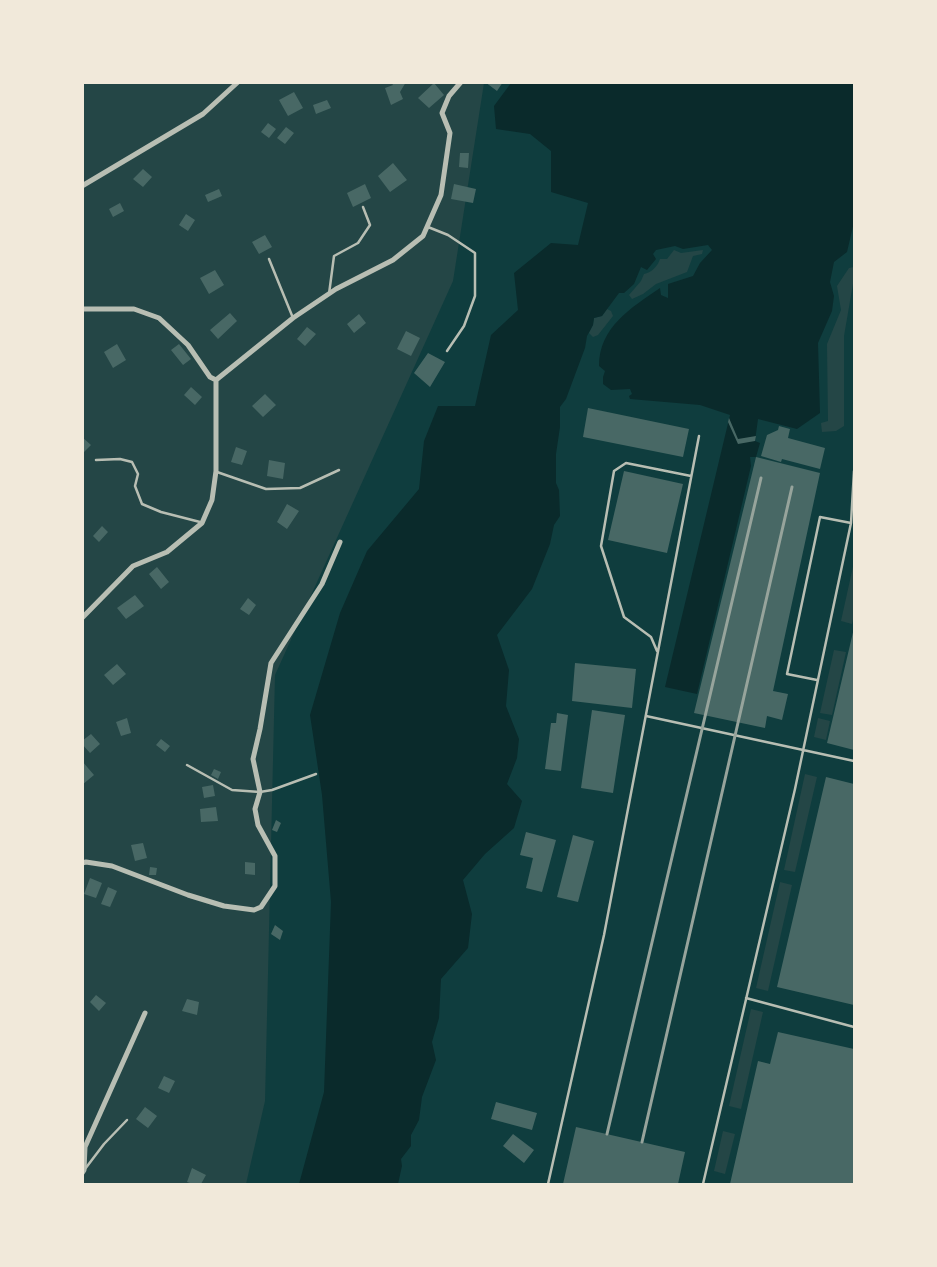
<!DOCTYPE html>
<html>
<head>
<meta charset="utf-8">
<style>
  body { margin:0 }
  #map { position:relative; width:937px; height:1267px; overflow:hidden; background:#0f3d3e; font-family:"Noto Sans",sans-serif }
  canvas { display:block }
  .frame { position:absolute; inset:0; border:84px solid #f1e9da; pointer-events:none }
</style>
</head>
<body>
<div id="map">
<canvas width="937" height="1267"></canvas>
<div class="frame"></div>
</div>
<script>
const g = document.querySelector('canvas').getContext('2d');
g.lineJoin = 'round';
function fillPath(path, color) { g.fillStyle = color; g.fill(path, 'evenodd'); }
function stroke(path, color, width, dash) { g.strokeStyle = color; g.lineWidth = width; g.lineCap = dash ? 'butt' : 'round'; g.setLineDash(dash || []); g.stroke(path); }
const green = new Path2D(`
  M82,83H484L453,281L275,675L265,1101L246,1184H83Z
  M674,250L681,253L703,250L702,254L693,256L687,272L656,284L643,294L632,299L629,295L641,281L644,274C651,273 658,266 660,259H667Z
  M854,267V278L844,336V426L836,431L822,432L821,423L828,421L827,344L841,310L837,286L849,268Z
  M607,309L611,311L613,316L598,335L593,337L589,333L593,325L594,318L602,316Z
  M854,562V615L852,624L841,621Z
  M834,650L846,652L832,715L820,713Z
  M818,718L830,721L826,740L814,737Z
  M805,774L817,777L795,872L784,870Z
  M780,882L792,885L768,991L756,988Z
  M751,1009L763,1012L741,1109L729,1106Z
  M723,1131L735,1134L725,1174L714,1171Z`);
const water = new Path2D(`
  M511,83H854V222L847,252L834,262L830,282L834,296L832,311L818,343L820,413L797,429L758,419L755,441L760,443L756,457H750L751,466L697,694L665,687L730,415L700,405L630,399L629,396L632,394L630,389L611,390L603,384V377L605,371L599,366C599,327 631,308 660,288L661,295L668,298V284L693,276L700,263L712,250L708,245L683,249L675,246L656,250L653,254L656,259L647,270L641,267L634,284L624,293H619L602,316L594,318L593,325L587,336L585,348L566,399L560,407V427L556,454V483L559,490L560,516L554,525L550,544L532,589L497,635L509,670L506,706L519,739L517,758L507,784L522,801L514,828L485,854L463,880L472,914L468,948L441,979L439,1018L432,1042L436,1060L422,1097L419,1120L411,1135V1146L401,1159L402,1166L398,1184H299L324,1092L331,902L322,795L310,715L340,613L367,551L419,489L424,441L438,406H475L491,335L518,310L514,273L551,243L578,245L588,203L551,192V151L530,134L496,129L494,106Z`);
const building = new Path2D(`
  M391,82H406L400,92L403,99L391,105L385,88L393,85Z
  M485,82H503L497,91Z
  M434,83L444,95L429,108L418,98Z
  M294,92L303,108L288,116L279,100Z
  M327,100L331,108L316,114L313,105Z
  M268,123L276,129L269,138L261,132Z
  M286,127L294,133L285,144L277,138Z
  M460,153H469L468,168L459,167Z
  M393,163L407,180L390,192L378,176Z
  M143,169L152,177L143,187L133,179Z
  M365,184L371,198L353,207L347,193Z
  M454,184L476,189L473,203L451,199Z
  M219,189L222,196L208,202L205,195Z
  M120,203L124,211L113,217L109,209Z
  M186,214L195,220L188,231L179,225Z
  M265,235L272,247L259,254L252,242Z
  M215,270L224,285L209,294L200,278Z
  M230,313L237,321L218,339L210,330Z
  M359,314L366,323L354,333L347,324Z
  M307,327L316,334L305,346L297,339Z
  M406,331L420,338L411,356L397,349Z
  M117,344L126,360L113,368L104,352Z
  M179,344L191,359L183,365L171,350Z
  M428,353L445,362L430,387L414,373Z
  M191,387L202,397L195,405L184,395Z
  M265,394L276,405L263,417L252,406Z
  M588,408L689,429L683,457L583,437Z
  M729,418L738,439L756,436L755,441L738,444L728,422Z
  M779,426L790,429L788,438L825,448L820,469L782,459L781,462L761,456L767,435L778,430Z
  M82,437L91,445L82,454Z
  M236,447L247,451L242,465L231,462Z
  M756,457L820,473L773,691L788,694L782,720L767,716L765,728L694,713Z
  M269,460L285,463L283,479L267,476Z
  M624,471L683,484L667,553L608,540Z
  M287,504L299,511L287,529L277,522Z
  M102,526L108,532L99,542L93,536Z
  M157,567L169,582L161,589L149,574Z
  M135,595L144,606L126,619L117,608Z
  M248,598L256,605L249,615L240,609Z
  M854,628V750L827,743Z
  M575,663L636,669L632,708L572,701Z
  M117,664L126,674L113,685L104,675Z
  M592,710L625,715L613,793L581,788Z
  M557,713L568,715L561,771L545,769L551,723H556Z
  M127,718L131,733L121,736L116,722Z
  M91,734L100,744L90,753L82,744V741Z
  M161,739L170,746L165,752L156,745Z
  M82,761L94,775L82,785Z
  M214,769L221,772L218,779L211,775Z
  M826,777L854,784V1005L777,987Z
  M213,785L215,796L204,798L202,787Z
  M216,807L218,821L201,822L200,809Z
  M276,820L281,823L277,832L272,830Z
  M526,832L556,840L542,892L526,888L533,858L520,855Z
  M573,835L594,841L578,902L557,897Z
  M143,843L147,858L135,861L131,845Z
  M245,862L255,863V875L245,874Z
  M150,867L157,868L156,875H149Z
  M90,878L102,883L96,898L84,894Z
  M108,887L117,891L110,907L101,904Z
  M275,925L283,931L280,940L271,934Z
  M96,995L106,1003L99,1011L90,1002Z
  M187,999L199,1002L197,1015L182,1011Z
  M778,1032L854,1049V1184H730L758,1061L770,1064Z
  M164,1076L175,1081L169,1093L158,1088Z
  M496,1102L537,1113L532,1130L491,1119Z
  M145,1107L157,1116L148,1128L136,1119Z
  M576,1127L685,1152L678,1184H563Z
  M513,1134L534,1150L524,1163L503,1146Z
  M192,1168L206,1175L201,1184H193L187,1182Z`);
const service = new Path2D(`
  M428,227L448,235L475,253V296L464,326L447,351
  M269,259L293,318
  M329,294L334,256L358,243L370,225L363,207
  M96,460L120,459L132,462L138,474L135,486L142,504L161,512L200,522
  M217,472L266,489L300,488L339,470
  M657,651L651,637L624,617L601,546L614,471L626,463L691,476
  M817,680L787,674L820,517L851,523
  M646,716L854,761
  M187,765L232,790L260,792L272,790L316,774
  M746,998L854,1027
  M85,1169L104,1144L127,1120
  M548,1184L604,935L699,436
  M703,1184L795,789L851,523L854,471`);
const minor = new Path2D(`
  M82,186L203,114L238,82
  M82,309H134L159,318L188,345L210,377L216,380
  M82,618L133,566L167,552L202,523L212,500L216,471V380L293,318L336,289L393,260L423,236L441,195L450,133L442,113L449,96L461,82
  M82,863L86,862L112,866L188,895L224,906L254,910L261,907L275,886V856L258,825L255,809L260,792L253,759L260,729L271,663L322,584L340,542
  M82,1173L84,1170L85,1147L145,1013`);
const rail = new Path2D(`
  M607,1134L761,478
  M642,1142L792,487`);
fillPath(green, '#244646');
fillPath(water, '#0a2a2b');
fillPath(building, '#486865');
stroke(service, '#b8beb3', 2.5);
stroke(minor, '#b8beb3', 5);
stroke(rail, '#97a49c', 3);
</script>
</body>
</html>
